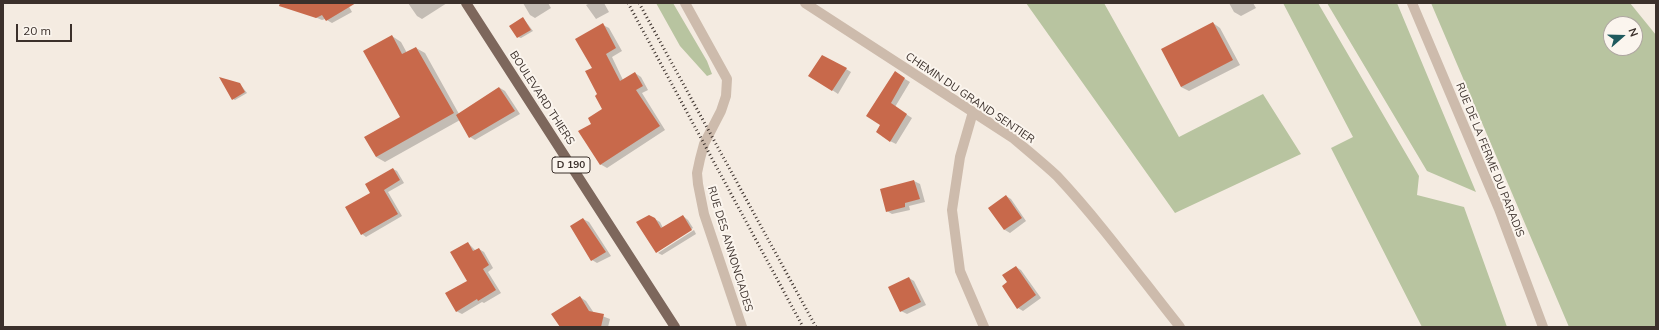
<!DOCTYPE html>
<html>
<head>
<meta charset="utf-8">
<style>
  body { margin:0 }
  #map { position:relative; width:1659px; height:330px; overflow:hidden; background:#f4ebe1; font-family:Mulish,sans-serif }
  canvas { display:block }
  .frame { position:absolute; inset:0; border:4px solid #3b302b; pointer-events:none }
  .north { position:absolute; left:1603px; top:16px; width:40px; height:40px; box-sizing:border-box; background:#fbf5ee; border:1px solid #aea6a0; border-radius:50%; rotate:70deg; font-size:11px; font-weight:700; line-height:16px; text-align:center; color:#3b302b }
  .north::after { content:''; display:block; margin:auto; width:14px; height:18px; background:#1f5a5e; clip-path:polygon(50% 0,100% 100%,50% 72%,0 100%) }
  .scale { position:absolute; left:16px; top:24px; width:56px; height:18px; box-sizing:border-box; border:2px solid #3b302b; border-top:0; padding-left:5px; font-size:12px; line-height:14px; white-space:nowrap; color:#3b302b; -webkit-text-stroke:3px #fbf5ee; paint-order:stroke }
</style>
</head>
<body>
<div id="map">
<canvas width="1659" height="330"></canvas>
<div class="frame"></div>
<div class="north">N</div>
<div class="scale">20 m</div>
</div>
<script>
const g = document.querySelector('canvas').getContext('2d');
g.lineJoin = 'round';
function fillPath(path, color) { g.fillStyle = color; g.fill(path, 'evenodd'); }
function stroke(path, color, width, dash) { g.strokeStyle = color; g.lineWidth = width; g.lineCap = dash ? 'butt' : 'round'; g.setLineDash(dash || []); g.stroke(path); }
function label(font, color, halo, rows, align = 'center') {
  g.font = font + ' Mulish,sans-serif'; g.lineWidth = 4; g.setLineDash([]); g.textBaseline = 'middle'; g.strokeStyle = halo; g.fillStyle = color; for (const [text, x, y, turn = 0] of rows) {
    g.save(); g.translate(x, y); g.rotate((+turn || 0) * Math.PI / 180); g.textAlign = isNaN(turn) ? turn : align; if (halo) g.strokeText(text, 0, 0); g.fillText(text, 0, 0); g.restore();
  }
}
const green = new Path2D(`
  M656,3H673L707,61L712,74L707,76L680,46Z
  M1026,3H1104L1179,137L1263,94L1301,154L1175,213Z
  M1283,3H1318L1419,176L1417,195L1464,207L1507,327H1422L1331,148L1353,137Z
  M1327,3H1397L1476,192L1427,171Z
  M1431,3H1630L1656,35V327H1569ZM1611,24H1635V48H1611Z`);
const shadow = new Path2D(`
  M306,3H347L352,12L332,23L325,19L322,20L310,15Z
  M408,3H447L422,19L417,16Z
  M523,3H548L551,8L535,18L530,15Z
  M590,3H604L609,12L596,19L586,5Z
  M1229,3H1253L1256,8L1241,16L1234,12Z
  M523,18L533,31L521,38L518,37Z
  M1213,23L1220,28L1240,65L1189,91L1181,87Z
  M603,25L609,28L622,51L612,57L623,80L635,73L641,77L648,90L642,93L665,130L607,168L600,164L592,124L603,109L593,68Z
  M392,36L401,42L407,53L416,48L425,53L459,114L500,88L505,91L520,114L475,140L470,137L460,120L385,162L376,157L401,117Z
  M833,61L851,72L838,94L810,75Z
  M895,73L910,82L895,107L912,118L896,144L890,141L882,125Z
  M240,84L247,93L235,100L233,99Z
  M393,169L397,171L404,183L388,192L402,216L366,237L362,234L372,193Z
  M914,181L920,184L925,202L909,206L910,210L892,214L887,211Z
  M1006,196L1011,199L1026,221L1010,233L1005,230L989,208Z
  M683,216L688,220L693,228L657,252L655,219L660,222L663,228Z
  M583,219L589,222L611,256L597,263L592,260Z
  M694,230L696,234L662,255L658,253Z
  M468,243L476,251L479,249L484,252L493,268L488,272L501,293L484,303L482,302L462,314L456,311L468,281Z
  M1016,267L1021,270L1041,298L1023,311L1018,308L1008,282Z
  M909,278L914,281L926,305L907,314L901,311Z
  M580,297L586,301L594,313L610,319L608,327H561Z`);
const building = new Path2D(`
  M280,3H356L326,21L322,15L316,18L279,6Z
  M523,17L531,30L517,38L509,26Z
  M1213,22L1233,60L1181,87L1161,49Z
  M603,23L616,48L606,54L620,81L635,72L643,86L636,90L660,126L600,165L578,131L591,124L588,118L602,109L595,96L597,94L585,71L592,68L575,39Z
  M392,35L402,54L416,47L454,113L376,157L364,137L400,117L363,51Z
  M822,55L847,68L832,91L808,76Z
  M895,71L905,78L891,103L907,114L890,142L876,132L880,125L866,116Z
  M219,77L240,83L245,92L232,100Z
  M499,87L515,111L469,138L456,115Z
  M393,168L400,180L384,190L398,214L361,235L345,207L370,193L365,184Z
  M914,180L920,199L905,203V207L886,212L880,189Z
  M1006,195L1022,218L1004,230L988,208Z
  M649,215L655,218L661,228L683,215L692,230L656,253L636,222Z
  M583,218L606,252L591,261L570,226Z
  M468,242L473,251L479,248L489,265L483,269L496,290L478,301L477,299L456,312L445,293L467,281L450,252Z
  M1016,266L1036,295L1017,309L1002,286L1007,282L1002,275Z
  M909,277L921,302L900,312L888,287Z
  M580,296L589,311L604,314L601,327H560L551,314Z`);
const minor = new Path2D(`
  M685,3L727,79L726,96L721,111L704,144L700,159L697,173L698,184L704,214L742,327
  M805,3L1013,138C1028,151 1043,163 1057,176C1101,223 1140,277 1180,327
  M1412,3L1499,209L1543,327
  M973,112L960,157L952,210L960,271L984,327`);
const major = new Path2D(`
  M466,3L675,327`);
const rail = new Path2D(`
  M628,3L803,327
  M639,3L816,327`);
const shields = [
  [571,165,38]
];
const shieldNames = [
  ["D 190",571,165]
];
const streetNames = [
  ["BOULEVARD THIERS",542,98,57],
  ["CHEMIN DU GRAND SENTIER",970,98,34],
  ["RUE DE LA FERME DU PARADIS",1490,160,68],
  ["RUE DES ANNONCIADES",730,249,73]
];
fillPath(green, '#b8c4a0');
fillPath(shadow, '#0003');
fillPath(building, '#c8694b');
stroke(minor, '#cdbbac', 10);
stroke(major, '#7d675c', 10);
stroke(rail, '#3b302b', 3, [1, 3]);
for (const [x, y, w] of shields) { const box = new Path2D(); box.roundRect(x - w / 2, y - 8, w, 16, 3); g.fillStyle = '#fbf5ee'; g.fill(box); stroke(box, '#3b302b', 1); }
label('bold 10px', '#3b302b', null, shieldNames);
label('11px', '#3b302b', '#fbf5ee', streetNames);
</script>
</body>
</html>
